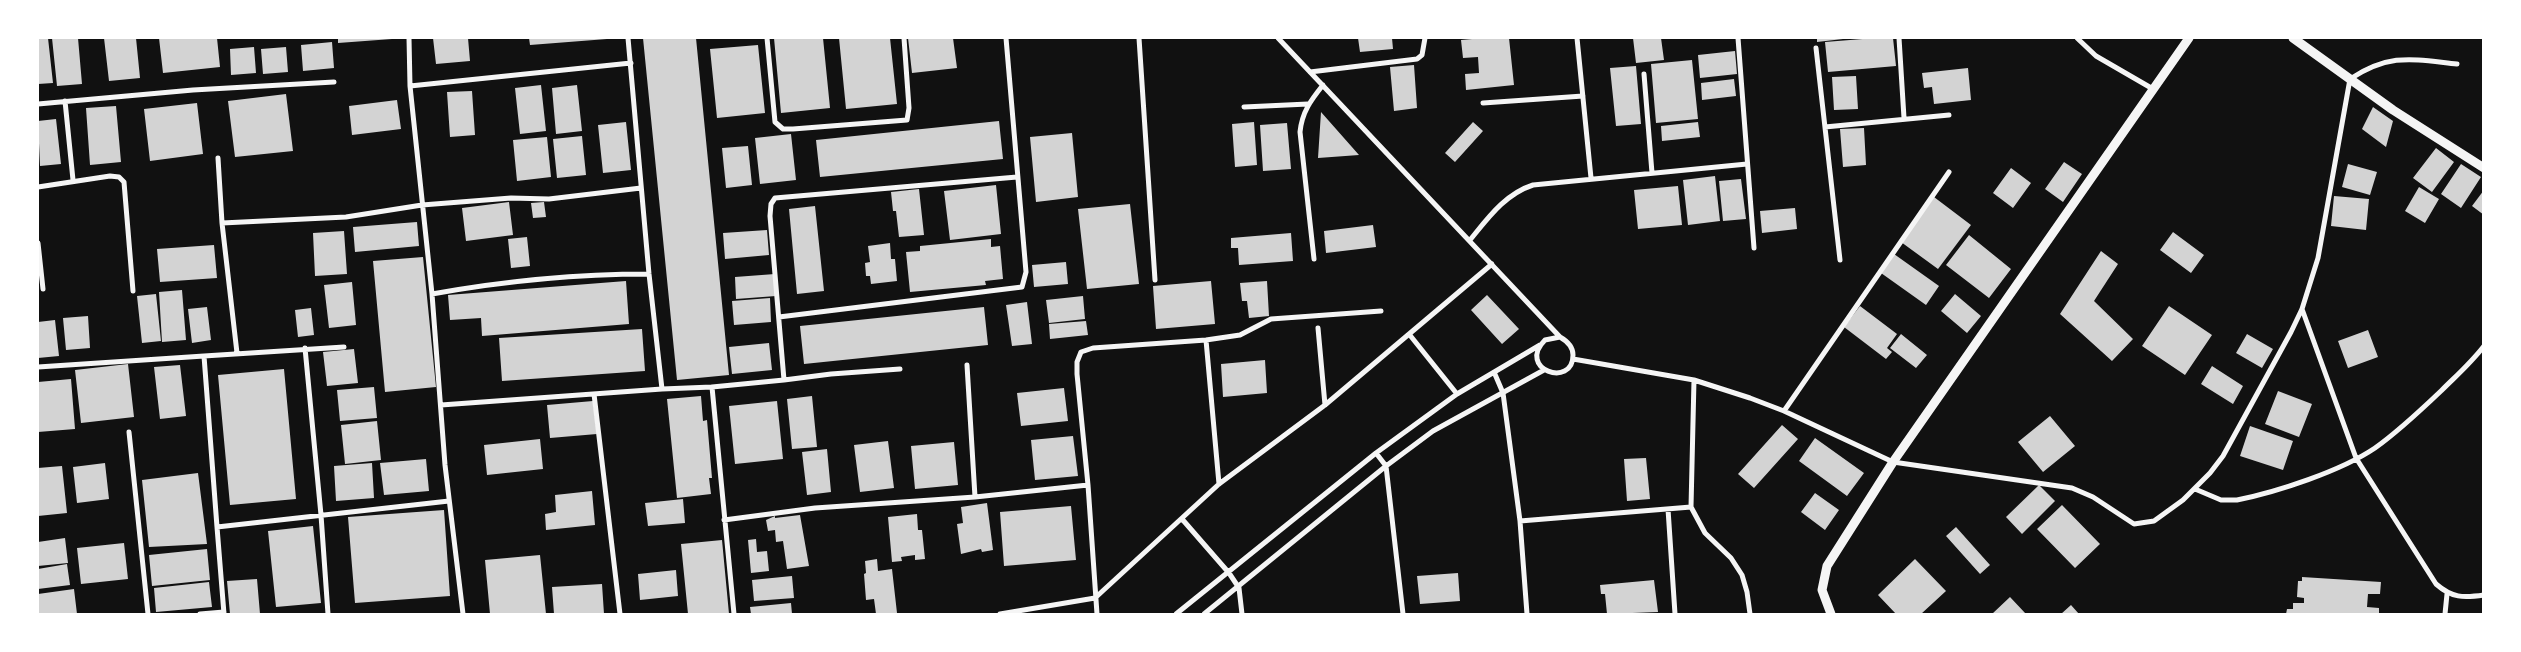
<!DOCTYPE html>
<html>
<head>
<meta charset="utf-8">
<style>
  body { margin:0 }
  #map { position:relative; width:2521px; height:652px; overflow:hidden; background:#111; font-family:Karla,sans-serif }
  canvas { display:block }
  .frame { position:absolute; inset:0; border:39px solid #fff; pointer-events:none }
</style>
</head>
<body>
<div id="map">
<canvas width="2521" height="652"></canvas>
<div class="frame"></div>
</div>
<script>
const g = document.querySelector('canvas').getContext('2d');
g.lineJoin = 'round';
function fillPath(path, color) { g.fillStyle = color; g.fill(path, 'evenodd'); }
function stroke(path, color, width, dash) { g.strokeStyle = color; g.lineWidth = width; g.lineCap = dash ? 'butt' : 'round'; g.setLineDash(dash || []); g.stroke(path); }
const building = new Path2D(`
  M38,38H48L53,83L38,84Z
  M52,38H78L82,84L57,86Z
  M104,38H136L140,78L109,81Z
  M159,38H217L220,67L163,73Z
  M338,38H392V39L338,43Z
  M433,38H468L470,61L436,64Z
  M529,38H607V39L530,45Z
  M643,38H696L729,375L677,380Z
  M774,38H823L830,108L781,113Z
  M839,38H890L897,104L846,109Z
  M908,38H953L957,68L912,73Z
  M1358,38H1392L1393,49L1360,52Z
  M1483,38H1509L1514,85L1466,90L1465,74L1479,73L1478,57L1463,58L1461,40Z
  M1633,38H1661L1664,60L1636,63Z
  M1817,38H1843V39L1817,42Z
  M1875,38H1893L1896,66L1828,72L1825,42Z
  M332,42L334,68L303,71L301,45Z
  M758,45L765,113L717,118L710,49Z
  M254,47L256,73L231,75L230,49Z
  M286,47L288,72L263,74L261,49Z
  M1735,51L1737,74L1700,78L1698,55Z
  M1692,60L1698,119L1656,123L1651,64Z
  M1414,65L1417,108L1394,111L1390,67Z
  M1636,66L1641,124L1616,126L1610,68Z
  M1968,68L1971,100L1934,104L1932,87L1924,88L1922,73Z
  M1856,76L1858,109L1834,110L1832,77Z
  M1734,79L1736,96L1702,100L1701,83Z
  M541,85L546,131L520,134L515,88Z
  M577,85L582,131L556,134L552,88Z
  M472,91L475,135L450,137L447,92Z
  M286,94L293,151L235,157L228,101Z
  M397,100L401,129L352,135L349,106Z
  M197,103L203,154L150,161L144,109Z
  M116,106L121,162L90,165L86,108Z
  M2373,107L2393,121L2386,147L2362,129Z
  M1321,112L1359,155L1318,158Z
  M56,119L61,164L40,166L38,121Z
  M999,121L1003,159L820,177L816,140Z
  M626,122L631,170L603,173L598,125Z
  M1254,122L1257,165L1235,167L1232,124Z
  M1473,122L1483,131L1455,162L1445,153Z
  M1698,122L1700,137L1662,141L1661,126Z
  M1287,123L1291,169L1263,171L1260,125Z
  M1864,128L1866,165L1843,167L1840,129Z
  M1072,133L1078,197L1036,202L1030,137Z
  M791,134L796,180L760,184L755,138Z
  M582,136L586,175L557,178L553,139Z
  M547,137L551,177L517,181L513,140Z
  M748,146L752,185L726,188L722,148Z
  M2436,148L2454,162L2432,192L2413,178Z
  M2064,162L2082,174L2063,202L2045,189Z
  M2348,164L2377,172L2370,195L2342,187Z
  M2461,164L2481,177L2461,208L2441,194Z
  M2011,168L2031,183L2013,208L1993,193Z
  M1715,176L1720,221L1688,225L1683,180Z
  M1741,179L1746,219L1723,221L1719,181Z
  M996,185L1001,234L950,240L944,191Z
  M1678,186L1682,225L1638,229L1634,190Z
  M2419,187L2439,199L2425,223L2405,211Z
  M919,189L924,235L899,237L896,211H893L891,192Z
  M2484,190V215L2472,206Z
  M2334,196L2369,199L2366,230L2331,226Z
  M1934,197L1971,225L1938,269L1901,242Z
  M509,202L513,235L466,241L462,208Z
  M544,202L546,217L533,218L531,203Z
  M1130,204L1139,284L1087,289L1078,209Z
  M815,206L824,291L797,294L789,209Z
  M1795,208L1797,229L1762,233L1760,211Z
  M417,222L419,246L355,252L353,227Z
  M1373,225L1376,247L1326,253L1324,231Z
  M767,230L769,255L725,259L723,233Z
  M344,231L347,274L315,276L313,233Z
  M2173,232L2204,255L2191,273L2160,250Z
  M1291,233L1293,261L1239,265L1238,248H1231V238Z
  M1969,235L2011,269L1989,298L1946,265Z
  M527,237L530,266L511,268L508,239Z
  M991,239V247L1000,246L1003,279L985,281L986,285L910,292L906,252L920,251V246Z
  M890,243L891,259H895L897,281L871,284L870,276H866L865,263L870,262L868,246Z
  M214,245L217,278L160,282L157,249Z
  M2101,251L2118,264L2094,301L2133,339L2112,361L2060,314Z
  M1894,254L1939,286L1926,305L1881,273Z
  M423,257L436,387L385,392L373,261Z
  M1066,262L1068,284L1034,287L1032,265Z
  M775,274L776,296L736,299L735,277Z
  M626,281L629,324L482,336L481,318L450,320L448,295Z
  M1211,281L1215,324L1156,329L1153,286Z
  M1267,281L1269,316L1249,318L1247,301H1242L1240,283Z
  M352,282L356,325L329,328L324,285Z
  M182,290L186,340L162,342L159,292Z
  M156,294L161,341L142,343L137,296Z
  M1955,294L1981,316L1967,333L1941,311Z
  M1487,295L1519,329L1502,344L1471,310Z
  M1083,296L1085,319L1049,323L1046,300Z
  M770,298L771,322L734,325L732,301Z
  M1027,302L1032,344L1012,346L1006,305Z
  M1860,306L1897,334L1887,348L1892,352L1886,359L1844,327Z
  M2169,306L2212,335L2185,375L2142,346Z
  M207,307L211,340L192,343L188,309Z
  M984,307L988,345L804,364L800,326Z
  M311,308L314,335L298,337L295,310Z
  M88,316L90,348L66,350L63,318Z
  M55,320L59,356L38,358V322Z
  M1086,321L1088,335L1050,339L1049,324Z
  M642,329L645,371L502,381L499,338Z
  M2368,330L2378,357L2348,368L2338,341Z
  M1901,334L1927,355L1916,368L1890,348Z
  M2247,334L2273,349L2262,368L2236,353Z
  M769,343L772,370L732,374L729,347Z
  M354,349L358,383L327,386L323,352Z
  M1265,360L1267,393L1223,397L1221,364Z
  M128,364L134,417L81,423L75,370Z
  M180,365L186,416L160,419L154,367Z
  M2212,366L2243,386L2233,404L2201,384Z
  M284,369L296,499L230,505L218,375Z
  M71,379L75,429L38,432V382Z
  M374,387L377,418L340,421L337,390Z
  M1064,388L1068,421L1021,426L1017,393Z
  M2278,391L2312,404L2299,437L2265,424Z
  M701,396L703,421L707,420L712,478H709L711,494L677,498L667,399Z
  M812,396L817,447L792,449L787,399Z
  M593,401L597,434L550,438L547,405Z
  M777,401L783,459L735,464L729,406Z
  M2050,416L2075,446L2043,472L2018,442Z
  M377,421L381,460L345,464L341,425Z
  M1782,425L1798,439L1754,488L1738,474Z
  M2250,426L2293,441L2283,470L2240,456Z
  M1073,436L1078,476L1035,480L1031,440Z
  M1815,438L1864,473L1847,496L1799,461Z
  M540,439L543,469L487,475L484,445Z
  M888,441L894,488L860,492L854,445Z
  M954,442L958,485L915,489L911,446Z
  M827,449L831,492L807,495L802,452Z
  M1646,458L1650,499L1627,501L1624,459Z
  M426,459L429,491L384,495L380,463Z
  M105,463L109,499L77,503L73,467Z
  M372,463L374,498L336,501L334,466Z
  M62,466L67,513L38,516V468Z
  M198,473L207,544L149,547L142,480Z
  M2039,485L2055,501L2022,534L2006,517Z
  M592,491L595,525L546,530L545,514L556,512L555,495Z
  M1815,493L1839,510L1825,530L1801,512Z
  M683,499L685,523L648,526L645,503Z
  M987,503L993,550L982,552L981,549L961,554L957,524L963,523L961,507Z
  M2062,505L2100,544L2075,568L2037,529Z
  M1071,506L1076,560L1004,566L1000,512Z
  M444,510L450,596L355,603L348,517Z
  M917,514L918,530H922L925,559L915,560V555L901,557L902,561L892,562L888,517Z
  M800,515L809,566L787,569L783,541L776,542L775,530L768,531L766,520L775,516V518Z
  M313,526L321,603L276,607L268,531Z
  M1956,527L1990,565L1980,574L1946,536Z
  M65,538L68,563L38,566V542Z
  M756,539L757,552L767,551L769,571L751,573L748,540Z
  M722,540L729,614H688L681,544Z
  M124,543L128,579L81,584L77,548Z
  M207,549L210,580L152,586L149,555Z
  M540,555L546,614H490L485,560Z
  M877,559L878,571L892,569L897,613L876,614L874,599L866,600L864,574L866,573L865,561Z
  M1915,559L1946,591L1921,614H1896L1878,595Z
  M67,564L70,585L38,589V569Z
  M676,570L678,596L640,600L638,574Z
  M1458,573L1460,601L1420,604L1417,576Z
  M792,576L794,598L754,601L752,580Z
  M2302,577L2381,582L2380,594H2368L2367,607L2379,608V614H2286L2287,609H2293V603H2304V598L2297,597L2298,581H2302Z
  M257,579L260,614H230L227,581Z
  M1654,580L1658,612L1607,614L1605,594H1601L1600,585Z
  M209,582L212,607L156,612L154,588Z
  M602,584L604,614H554L552,587Z
  M74,589L77,614H38V594Z
  M2010,597L2026,614H1992Z
  M791,603L792,614H751L750,607Z
  M2071,605L2079,614H2061Z`);
const minor = new Path2D(`
  M409,38L410,86L432,294L445,465L463,614
  M628,38L649,274L662,389L712,387L784,380L770,216L771,204L775,198L1017,177
  M767,38L775,122L783,129H793L907,120L909,108L904,38
  M1139,38L1155,280
  M1278,38L1560,337C1567,341 1573,346 1573,355C1573,389 1516,369 1545,340L1560,337
  M1577,38L1591,178
  M1738,38L1754,248
  M1899,38L1904,118
  M2077,38L2096,56L2153,89
  M1816,48L1840,260
  M1310,72L1417,59L1422,55L1425,38
  M1644,74L1652,173
  M410,86L631,63
  M65,101L73,180
  M1483,103L1583,96
  M38,104L193,90L334,82
  M1244,107L1308,104
  M1825,127L1949,115
  M218,158L222,223L237,353
  M38,187L110,176L119,177L124,182L133,291
  M222,223L346,217L422,205L511,198L549,199L641,188
  M1470,240C1488,218 1505,194 1533,185L1747,164
  M38,243L43,289
  M1314,259L1300,132C1302,112 1311,100 1323,85
  M432,294C504,281 576,274 649,274
  M2302,309L2356,458L2436,584C2452,598 2463,598 2484,595
  M779,317L1022,287L1026,272L1006,38
  M1318,328L1325,405
  M1409,334L1457,394
  M1206,340L1219,484
  M344,347L204,356L217,527L449,501
  M305,348L321,515L328,614
  M1573,359L1694,380L1750,398L1784,411L1893,462L2072,488L2093,497L2134,524L2154,521L2183,500L2210,473L2223,456L2291,332L2302,309L2318,258L2350,79C2390,53 2411,59 2457,64
  M967,365L975,497
  M38,367L204,356
  M1494,372L1503,393L1520,521
  M784,380L831,374L900,369
  M1694,380L1691,507L1705,533L1731,558L1742,575L1747,592L1750,614
  M712,387L734,614
  M594,394L620,614
  M441,405L662,389
  M1784,411L1949,172
  M129,432L148,614
  M1376,453L1386,466L1403,614
  M2195,489L2221,500H2237C2277,492 2341,471 2375,448C2399,431 2421,410 2442,390C2456,376 2471,363 2484,346
  M1668,509L1675,614
  M1182,519L1229,573L1239,588L1242,614
  M724,520L815,508L975,497L1088,485
  M217,527L224,614
  M200,614L224,612
  M1000,614L1095,598L1219,484L1325,405L1492,264
  M1097,614L1088,485L1077,374V362L1081,352L1093,348L1206,340L1240,335L1271,319L1381,311
  M1176,614L1376,453L1457,394L1540,345
  M1204,614L1386,466L1433,431L1544,370
  M1527,614L1520,521L1691,507
  M2445,614L2447,594`);
const tertiary = new Path2D(`
  M2293,38L2393,110L2484,168
  M1831,614L1822,590L1827,566L1893,462L2189,38`);
fillPath(building, '#d3d3d3');
stroke(minor, '#f5f5f5', 5);
stroke(tertiary, '#f5f5f5', 9);
</script>
</body>
</html>
